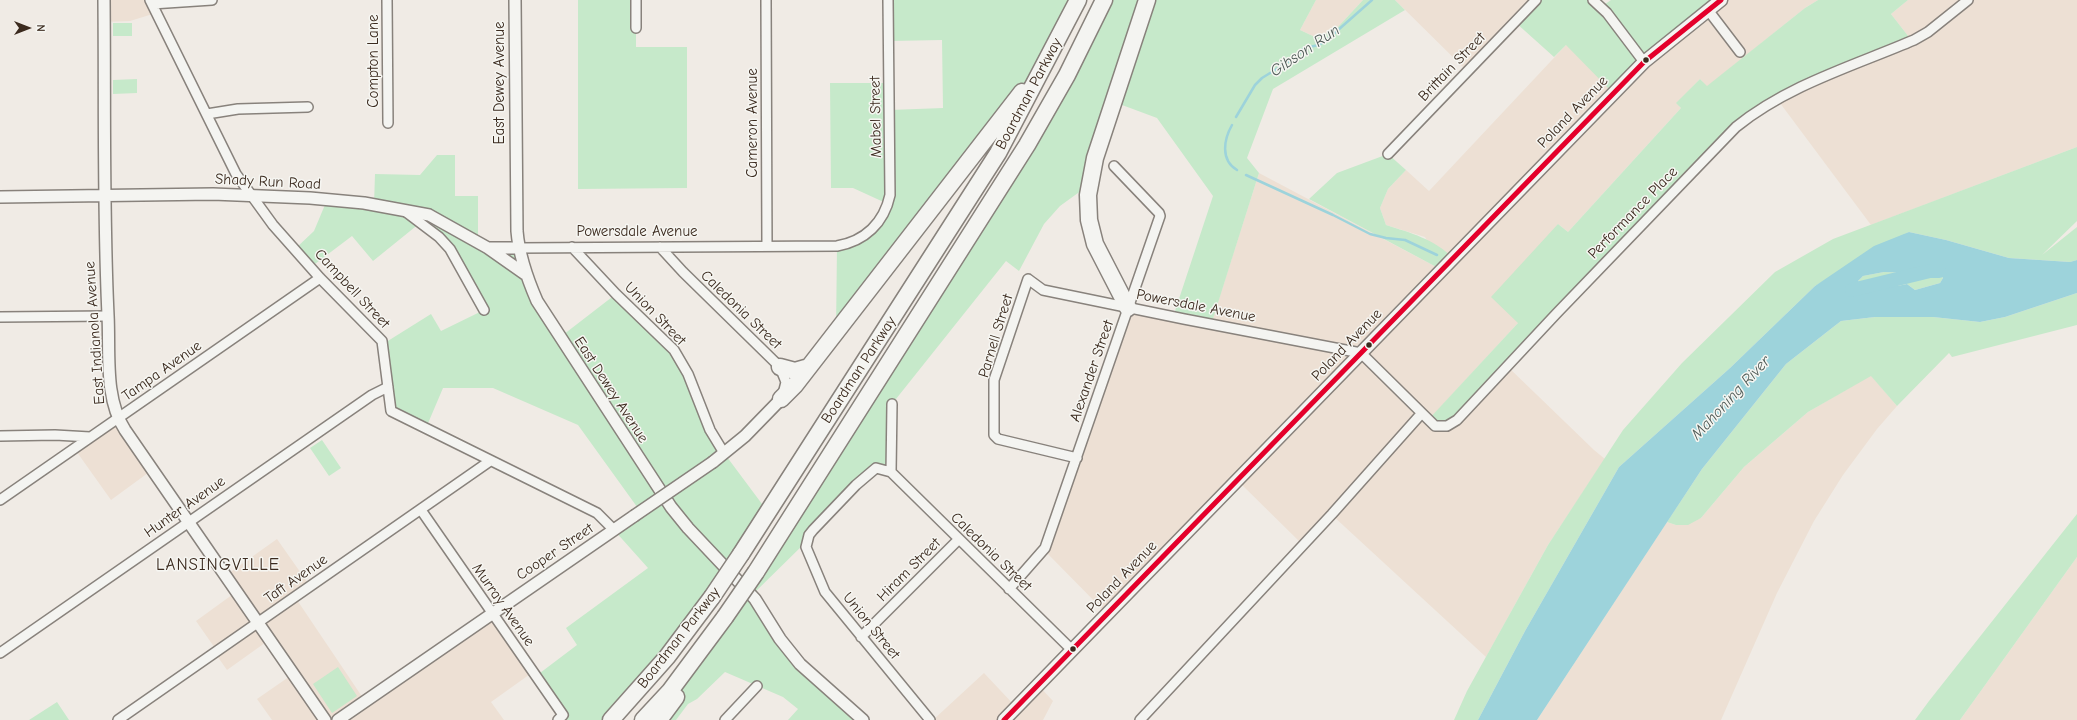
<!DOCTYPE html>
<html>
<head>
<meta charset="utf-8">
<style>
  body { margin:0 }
  #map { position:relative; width:2077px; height:720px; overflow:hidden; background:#f0ebe5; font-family:"Comic Neue",sans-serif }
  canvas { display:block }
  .north { position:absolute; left:8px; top:8px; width:40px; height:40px; -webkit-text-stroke:3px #f6f6f2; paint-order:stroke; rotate:90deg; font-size:11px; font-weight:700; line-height:16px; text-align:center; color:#3b2a1e }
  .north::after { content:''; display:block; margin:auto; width:14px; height:18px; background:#3b2a1e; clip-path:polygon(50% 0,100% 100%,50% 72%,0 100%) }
</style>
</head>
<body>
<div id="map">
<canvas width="2077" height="720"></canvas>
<div class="north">N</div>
</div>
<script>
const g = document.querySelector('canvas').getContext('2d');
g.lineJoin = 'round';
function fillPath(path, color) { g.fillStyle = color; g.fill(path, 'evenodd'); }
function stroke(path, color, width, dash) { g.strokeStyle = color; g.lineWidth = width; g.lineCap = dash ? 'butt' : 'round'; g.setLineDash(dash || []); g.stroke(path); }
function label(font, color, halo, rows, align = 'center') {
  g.font = font + ' "Comic Neue",sans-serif'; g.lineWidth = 3; g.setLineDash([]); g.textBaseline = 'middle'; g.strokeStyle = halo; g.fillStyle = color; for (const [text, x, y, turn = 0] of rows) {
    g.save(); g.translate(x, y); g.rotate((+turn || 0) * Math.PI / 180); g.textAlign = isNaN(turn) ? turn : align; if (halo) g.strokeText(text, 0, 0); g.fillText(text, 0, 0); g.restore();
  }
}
const built = new Path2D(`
  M104,0H150L156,13L130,21L104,22Z
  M1316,0H1363L1336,29L1317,38L1300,30Z
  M1395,0H1536L1467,71Z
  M1721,0H1818L1805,8L1707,87L1700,79L1677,103L1681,108L1568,232L1558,224L1518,323L1429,420L1507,366L1594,450L1605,459L1548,545L1486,657L1332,515L1303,545L1238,481L1108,615L1044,550L1128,308L1211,324L1259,173L1442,270L1425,237L1386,225L1380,208L1388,189L1406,170L1429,191L1566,45Z
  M1908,0H2077V147L1871,225L1777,99L1912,41L1891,14Z
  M1871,375L1897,406L1877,429L1843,475L1814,521L1777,593L1721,720H1537L1667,522L1676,525L1701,518L1744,467L1808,412Z
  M118,419L152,470L111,500L74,448Z
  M277,539L310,586L295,597L365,701L493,613L533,672L491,702L504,720H272L257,699L293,674L269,640L227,670L215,653L217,651L196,621L236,592L225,576Z
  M2077,557V720H1960Z
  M984,673L1016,707L1038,685L1053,701L1043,720H933Z`);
const green = new Path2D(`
  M578,0H636V47H687V188L578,189Z
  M888,0H1078L1026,87L836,332L837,246L865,236L888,204L853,188H831L830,83H889L890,110L943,108L942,40L889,41Z
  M1104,0H1316L1300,30L1317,38L1336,29L1363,0H1395L1405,10L1273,89L1247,158L1259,173L1211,325L1173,317L1213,196L1157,118L1114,102L1089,185L1060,206L1044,224L1019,271L1006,261L892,404L891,472L876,468L806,542L752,595L780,639L863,720H788L798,709L783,697L725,672L697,699L688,704L676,720H659L1043,117Z
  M1536,0H1593L1601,7L1611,0H1721L1613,93L1566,45L1554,57L1515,22Z
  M1818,0H1908L1891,14L1912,41L1815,81L1748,118L1447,426L1428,420L1518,323L1491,297L1558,224L1568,232L1681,108L1676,103L1700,79L1707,86L1805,8Z
  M113,23H132V36H113Z
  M137,79V93L113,94V80Z
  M2077,147V221L2042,255L2077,227V260L2070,262L2009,258L1946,240L1909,232L1815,286L1730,368L1619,467L1525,631L1478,720H1454L1467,691L1548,545L1623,430L1682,363L1775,272L1833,239Z
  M1388,154L1406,170L1388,189L1380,208L1386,225C1411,233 1434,239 1453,258L1442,270L1309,199L1337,173Z
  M437,155H455V196H478V242L519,248L559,338L616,294L674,350L724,453L768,512L611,720H558L563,716L536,676L577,645L566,628L648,568L614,530L640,511L578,425L493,388H443L426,428L391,411L383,344L431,314L441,331L484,310L459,262L420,223L373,261L352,236L311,267L295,249L314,231L327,200L374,205L375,174L420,175Z
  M1884,272L1940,274L1943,278L1940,283L1915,290L1907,284L1897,286L1866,285L1861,284L1858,281L1863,276Z
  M2077,293V325L1952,357L1949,353L1897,406L1871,376L1808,412L1744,467L1701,518L1688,525H1676L1667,522L1702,469L1786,364L1841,321L1875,317H1933L1980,322L2005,317Z
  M322,440L341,468L329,476L310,448Z
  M2077,514V557L1960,720H1915L1929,701Z
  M338,667L357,696L332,713L313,684Z
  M57,702L69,720H29Z`);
const water = new Path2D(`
  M1909,232L1946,240L2009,258L2070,262L2077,260V293L2005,317L1980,322L1933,317H1875L1841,321L1786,364L1702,469L1537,720H1478L1525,631L1619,467L1730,368L1815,286L1874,246ZM1884,272L1940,274L1943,278L1940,283L1915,290L1907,284L1897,286L1866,285L1861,284L1858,281L1863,276Z`);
const stream = new Path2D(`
  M1236,117L1255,85L1262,78L1296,57L1304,48L1319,45L1329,38L1372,0
  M1232,125C1224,139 1220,160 1237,170
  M1246,175L1333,215L1370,234L1386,238L1405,240L1437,255`);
const river = new Path2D(`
  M1852,290L1930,271H1939`);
const minor = new Path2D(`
  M150,0L236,174L273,225L320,278L382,341L391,411L597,513L614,530
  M387,0L388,123
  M636,0V28
  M766,0L767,246
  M1593,0L1607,13L1644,62
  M152,4L212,0
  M1708,10L1740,52
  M207,114L238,109L308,107
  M1388,154L1536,0
  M406,212L439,237L450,249L484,310
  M572,247L616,294L674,350L688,374L710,430L724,453
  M660,247L683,272L780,367L786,382L783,394
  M519,248L837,246C865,241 884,223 890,195L888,0
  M0,317L108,316
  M0,436L55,435L90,437
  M1077,458L998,439L994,435V380L1028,279L1043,290L1184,319L1361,353L1435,426H1447L1457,420L1556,314L1736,127C1788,85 1853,66 1914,40L1928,32L1968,0
  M891,472L892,404
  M0,500L320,278
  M421,510L563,715L558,720
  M1009,589L1045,548L1160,216L1159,213L1114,166
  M861,637L958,540
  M0,653L372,395L388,387
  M118,720L490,461
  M725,720L757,686
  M930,720L825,592L806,547L809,535L813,530L856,485L876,468L891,472L1072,650
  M1140,720L1332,514L1421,414`);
const tertiary = new Path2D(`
  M104,0C105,105 103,210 108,315C110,353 104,398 125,430L325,720
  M515,0L517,231C519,256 527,278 537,301L671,507L688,528L755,599L780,639L800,664L863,720
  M0,197L213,194L310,198L364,203L429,215L488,248H519
  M488,248L525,274
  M713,462L745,436L781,399
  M338,720L634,516`);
const secondary = new Path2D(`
  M1004,720L1644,62L1721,0`);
const motorway = new Path2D(`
  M1128,308L1095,244L1089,220L1088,195L1095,158L1147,0
  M780,367L795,371L809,367
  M781,399L795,385L1022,92
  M741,554L998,153L1078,0
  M756,572L1027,145L1067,75L1104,0
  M611,720L667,657L712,597
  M643,720L670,691L725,617
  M659,720L676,697`);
const tertiaryBridge = new Path2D(`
  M634,516L713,462`);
const motorwayBridge = new Path2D(`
  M712,597L741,554
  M725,617L756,572`);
const bus1 = new Path2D(`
  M1004,720L1644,62L1721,0`);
const markers = [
  [1646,60,3.5,"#3b2a1e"],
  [1369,345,3.5,"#3b2a1e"],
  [1073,649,3.5,"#3b2a1e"]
];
const streetNames = [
  ["Compton Lane",374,61,-90],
  ["Brittain Street",1452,67,-46],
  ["East Dewey Avenue",500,83,-90],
  ["Boardman Parkway",1029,94,-62],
  ["Poland Avenue",1573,112,-46],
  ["Mabel Street",876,117,-91],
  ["Cameron Avenue",753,123,-90],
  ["Shady Run Road",268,182,3],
  ["Performance Place",1633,213,-46],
  ["Powersdale Avenue",637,232],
  ["Campbell Street",352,289,47],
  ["Powersdale Avenue",1196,306,11],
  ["Caledonia Street",741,310,44],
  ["Union Street",655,314,46],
  ["East Indianola Avenue",95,333,-94],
  ["Parnell Street",996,336,-73],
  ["Poland Avenue",1347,345,-46],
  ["Boardman Parkway",859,370,-57],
  ["Tampa Avenue",162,371,-35],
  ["Alexander Street",1092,371,-71],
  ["East Dewey Avenue",611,390,57],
  ["Hunter Avenue",185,507,-35],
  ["Cooper Street",555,552,-34],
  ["Caledonia Street",991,552,44],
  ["Hiram Street",909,570,-45],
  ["Poland Avenue",1122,577,-46],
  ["Taft Avenue",296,579,-35],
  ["Murray Avenue",503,605,55],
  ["Union Street",871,626,51],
  ["Boardman Parkway",679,638,-52]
];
const waterNames = [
  ["Gibson Run",1305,51,-34],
  ["Mahoning River",1731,398,-47]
];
const quarterNames = [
  ["LANSINGVILLE",218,565]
];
fillPath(built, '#ede0d4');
fillPath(green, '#c6e9ca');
fillPath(water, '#9dd3db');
stroke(stream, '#9dd3db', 2.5);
stroke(river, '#9dd3db', 14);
stroke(minor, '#88827c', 12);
stroke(tertiary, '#88827c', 14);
stroke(secondary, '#88827c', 15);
stroke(motorway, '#88827c', 19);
stroke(minor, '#f4f4f1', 9);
stroke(tertiary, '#f4f4f1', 11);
stroke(secondary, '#f4f4f1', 12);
stroke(motorway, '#f4f4f1', 16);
stroke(tertiaryBridge, '#88827c', 14, []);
stroke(motorwayBridge, '#88827c', 19, []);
stroke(tertiaryBridge, '#f4f4f1', 11);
stroke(motorwayBridge, '#f4f4f1', 16);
stroke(bus1, '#e4002b', 5);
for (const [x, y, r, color] of markers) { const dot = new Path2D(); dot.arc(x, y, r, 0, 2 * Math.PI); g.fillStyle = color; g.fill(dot); stroke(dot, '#f6f6f2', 1.5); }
label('15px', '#3b2a1e', '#f6f6f2', streetNames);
label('italic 16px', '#4e5a56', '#f6f6f2', waterNames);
g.letterSpacing = '1px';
label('17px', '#3b2a1e', '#f6f6f2', quarterNames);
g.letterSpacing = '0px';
</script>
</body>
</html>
